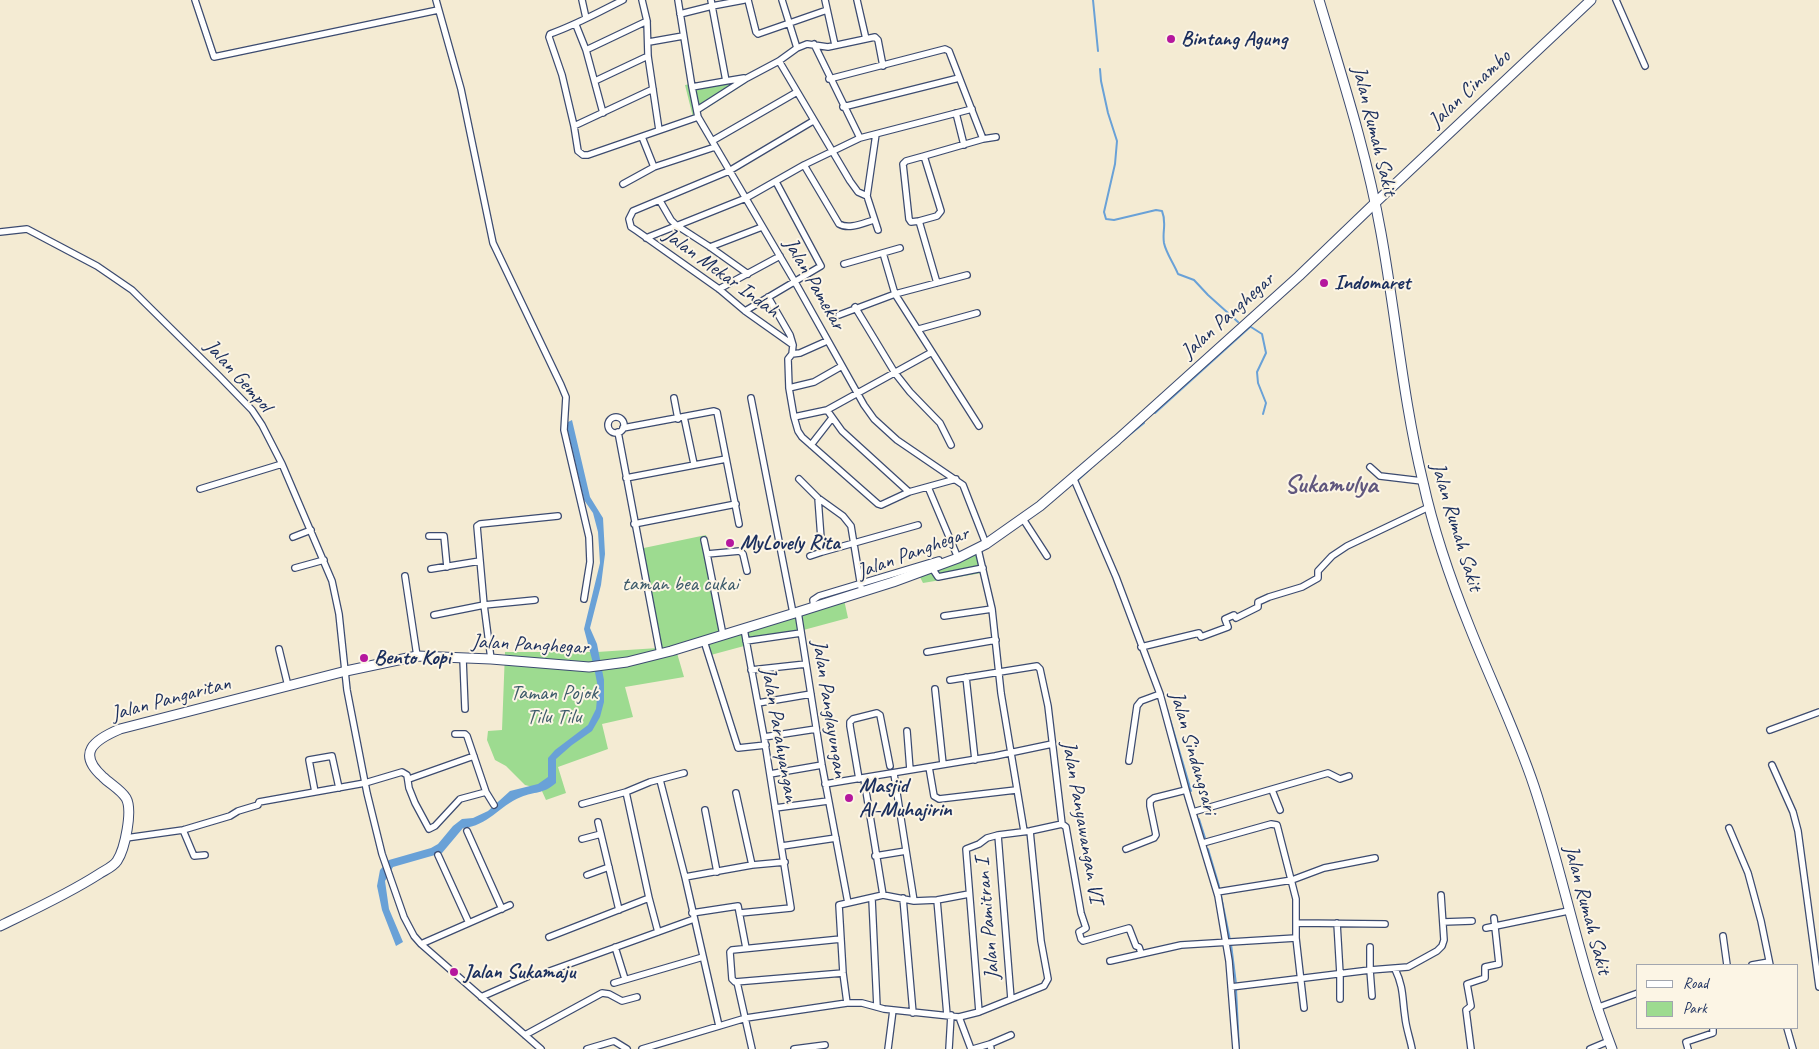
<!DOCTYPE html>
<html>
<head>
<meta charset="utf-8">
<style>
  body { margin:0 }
  #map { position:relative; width:1819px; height:1049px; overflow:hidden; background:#f4ebd3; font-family:Caveat,sans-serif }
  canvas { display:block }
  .legend { position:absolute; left:1636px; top:964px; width:162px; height:65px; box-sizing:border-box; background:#fcf5e5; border:1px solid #a2a6af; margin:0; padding:6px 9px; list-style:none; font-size:15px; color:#1b2f5e }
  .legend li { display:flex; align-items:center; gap:10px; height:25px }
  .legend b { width:25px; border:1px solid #a2a6af }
</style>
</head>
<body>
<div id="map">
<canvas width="1819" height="1049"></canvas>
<ul class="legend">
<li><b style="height:6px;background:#fff"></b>Road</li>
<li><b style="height:14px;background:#9ddb90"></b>Park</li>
</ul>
</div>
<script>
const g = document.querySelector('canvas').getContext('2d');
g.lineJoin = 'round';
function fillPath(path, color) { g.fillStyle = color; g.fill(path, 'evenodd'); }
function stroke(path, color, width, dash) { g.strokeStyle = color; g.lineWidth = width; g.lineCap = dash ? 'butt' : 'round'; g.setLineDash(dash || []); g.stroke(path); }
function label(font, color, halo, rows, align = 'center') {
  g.font = font + ' Caveat,sans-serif'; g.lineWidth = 4; g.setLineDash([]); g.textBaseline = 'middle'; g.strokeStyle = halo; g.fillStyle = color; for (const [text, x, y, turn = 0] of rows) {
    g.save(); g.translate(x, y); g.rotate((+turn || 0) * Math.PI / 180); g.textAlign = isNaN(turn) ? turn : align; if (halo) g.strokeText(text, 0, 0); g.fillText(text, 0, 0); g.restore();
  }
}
const green = new Path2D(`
  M746,74V83L693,117L685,85Z
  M706,535L722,635L843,595L848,618L707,656L703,646L677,653L684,677L625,687L633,717L602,724L608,749L558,767L566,793L546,800L541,789L525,785L506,766L495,760L487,740L488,731L502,730L505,652H597L658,648L639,549Z
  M976,550L982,573L923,583L918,573Z`);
const water = new Path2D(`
  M572,420L590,497L603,518L605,554L601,585L590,628L597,644L604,680V702L600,717L592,731L572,745L556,759V783C542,795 535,791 521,797C499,806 488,826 463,828L442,853L393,867L385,881L389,909L403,942L396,946L382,910L377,886L380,870L389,860L431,848L438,844L453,826L462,819L473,818L488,811L510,791L538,784L548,777V758L555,750L588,725L596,709L598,688L594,667L584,629L600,563L598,532L593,513L584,500L566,423Z`);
const stream = new Path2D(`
  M1093,0L1098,51
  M1100,69L1101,81L1108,113L1117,141L1115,164L1104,212L1106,219L1114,220L1156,210L1162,211C1167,223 1162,231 1164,243C1166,253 1174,264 1178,274L1194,280L1208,295L1238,322
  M1251,327L1262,334L1266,353L1257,372L1258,383L1266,403L1263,414
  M1155,413L1250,327
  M1123,440L1144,423
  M1077,481L1091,468
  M1167,709L1191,791
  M1199,819L1205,838
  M1208,849L1219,886
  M1221,896L1230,940
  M1231,944L1236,984
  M1236,989L1239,1049`);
const street = new Path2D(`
  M195,0L214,57L438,10
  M436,0L461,89L493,243L561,385L566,397L564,430L589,537L590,562L584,599
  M582,0L586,18
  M623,0C599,12 576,25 550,34L549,37L562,75L574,126L578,151L583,155H588L698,117
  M642,0L647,21L648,56L659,130
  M678,0L692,87L698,117L795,282L864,405L874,419L897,440L963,485L986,544
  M711,0L712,6L744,0
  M748,0L756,32L758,34L827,10
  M825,0L835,45
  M857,0L866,39
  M1616,0L1645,66
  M680,14L712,6L726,81L744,78
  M576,25L586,50L603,113
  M649,42L683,36
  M814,44L860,138
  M797,48L807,44L828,47L875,37L878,40L883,66
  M586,50L647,21
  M779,61L850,181L858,192L867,196
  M829,79L945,49L949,51L983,139L924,156L941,211L937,216L919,221L911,222L909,219L903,164L906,161L924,156
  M595,81L648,56
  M692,87L726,81
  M843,107L959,78
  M697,110L747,78L779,61L797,48L782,0
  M956,113L964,145
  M574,126L653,89
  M876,134L867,196L878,230
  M642,137L654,167L715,147
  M983,139L996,137
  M712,141L797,92
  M804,165L839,224C849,230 863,223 874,220
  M623,184L654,167
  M660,201L671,220L676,225L710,247L748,274
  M919,221L937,283
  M0,232L27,229L97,266L132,290L219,376L252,410L262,425L282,464L332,581L339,614L347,690L367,793L382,854L404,917L414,936L421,944L541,1049
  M646,238L746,198L804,165L860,138L972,109
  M710,247L762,227
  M883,253L895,294L979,426
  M844,264L900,248
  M719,289L780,256
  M768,297L790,335L793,345
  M855,307L895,373L910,392L940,423L951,445
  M745,311L821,266L776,182
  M839,315L895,294L967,275
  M919,329L977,313
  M932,352L827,410L794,417L798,431L802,437L878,504L881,505L909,492L956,479
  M792,354L793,345L745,311L719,289L637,231L631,227L629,219L633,211L729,171L813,121
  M789,388L814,382L842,366
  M674,398L678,419
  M751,398L793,613
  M827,410L842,431L909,492
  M684,417L694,464
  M794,417L789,388L788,359L792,354L800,353L827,341
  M608 425a8 8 0 1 1 16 0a8 8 0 1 1-16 0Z
  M623,428L714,411L717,412L739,524
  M618,432L660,654
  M811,445L832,418
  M1370,467L1380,476L1422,481
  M1073,477L1116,577L1160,694L1186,790L1218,896L1229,961L1236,1049
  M626,478L726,459
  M799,479L818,498L843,516L851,526L861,587
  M928,487L958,558
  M200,489L282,464
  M818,498L822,552L918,525
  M1023,519L1047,556
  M634,524L736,504
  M429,536H444L447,567
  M293,537L311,530
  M704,540L707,554
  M978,549L992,609L1001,693L1024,831
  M810,556L822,552
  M295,568L324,560
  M932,568L938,577L983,568
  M431,569L480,561
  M405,576L417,656
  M814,607L813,600L819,596L939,560
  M798,612L822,765L848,903
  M434,615L484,605L535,600
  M944,616L992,609
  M723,635L707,554L740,551L743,554L747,571
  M704,641L738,748L766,745
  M746,641L801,633
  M1141,647L1199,633L1201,637L1228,627L1225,619L1234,615L1236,618L1258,607V602L1269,597L1302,587L1318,578V571L1332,556L1347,546L1429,507
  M279,649L288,686
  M927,652L996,640
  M463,659L465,709
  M491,659L484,605L477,526L480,524L558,516
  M751,670L806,664
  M966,677L975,760
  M950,680L1037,666L1040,669L1048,706L1062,824L1066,827L1081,913L1086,928L1079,932L1081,939L1083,941L1129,928L1136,946L1139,947L1141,953
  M935,689L943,764
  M758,703L811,694
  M1770,730L1819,712
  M907,731L910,770
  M455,734H465L467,736L486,792L494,805
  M764,737L816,729
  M1129,761L1137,706L1141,701L1160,694
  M1772,765L1793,812L1798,831L1819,987
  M929,767L934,796L939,799L1016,790
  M770,774L822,765
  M894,774L914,901
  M409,779L474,756
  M859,779L850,726V722L853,719L877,713L880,715L890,766
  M864,779L883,895
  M660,780L685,877
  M825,784L995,756L1052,744
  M1272,790L1280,810
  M315,792L309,760L332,756L339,788
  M736,793L752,865
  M582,804L626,792
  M775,808L828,801
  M705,810L717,872
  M1193,812L1328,773L1340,779L1349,776
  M598,822L619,910
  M1729,828L1748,873L1761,921L1770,965
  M183,830L194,856L205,855
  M467,831L502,909
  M998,835L1011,999
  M126,838L183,830L230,816L238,811L258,805L259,802L365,783L402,772L407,775L409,788L415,803L429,829L435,826L460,799L486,792
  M582,839L601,834
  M1203,843L1271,824L1277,825L1296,899V938L1304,1008
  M782,846L836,838
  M1126,849L1154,838L1156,835L1150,806V801L1154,798L1186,790
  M438,855L469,923
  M875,856L906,851
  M587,875L609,867
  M1217,892L1292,880L1324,868L1375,858
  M649,898L658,932
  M903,898L913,1013
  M872,899L877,1007
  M937,900L947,1015
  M692,913L738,906L746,948
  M740,913L791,908L764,737L744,629
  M1443,922L1472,921
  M1296,923L1385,924
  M1337,923L1340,974V999
  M1486,928L1568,911
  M1723,936L1727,965
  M549,937L649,898L626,792L650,782L684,773
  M841,939L732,950L730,952L732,979L735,982L843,973
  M421,944L510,905
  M615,947L625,979
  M1370,947V970L1408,967L1437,951L1442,946L1444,940L1441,895
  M1110,961L1181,945L1296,938
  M1752,965L1769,962
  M1395,969C1404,988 1402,997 1405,1017C1406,1028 1410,1038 1412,1049
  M547,972L694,919
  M737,982L752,1049
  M614,983L703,957
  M1231,987L1370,970L1372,996
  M481,997L529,976
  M847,1003L843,973L839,905L883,895L914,901L937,900L969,894
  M1596,1008L1638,993
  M979,1012L966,849L979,844L987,838L998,835L1030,831L1062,824
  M959,1017L971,1049
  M719,1026L685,877L752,865L785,862
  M1787,1028L1793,1049
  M525,1035L602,993L609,994L622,1001L637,997
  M990,1044L1011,1035
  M587,1049L614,1041L627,1049
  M642,1049L746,1018L847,1003H862L884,1009L959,1017L979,1012L1044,986L1048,979L1041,941L1030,831
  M794,1049L825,1045
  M888,1049L893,1010
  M949,1049L951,1015
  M973,1049L990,1044L991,1049
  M1471,1049L1466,1010L1471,1006L1467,984L1485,978V967L1499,964L1494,918
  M1590,1049L1609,1041
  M1688,1049L1686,1042L1713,1033V1028`);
const secondary = new Path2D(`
  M0,926C33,910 68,894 99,874C105,870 113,867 117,861C125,849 133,810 126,798C120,789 110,784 103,777C76,753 94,740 120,729L346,671L417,656L491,659L589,667L627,662L671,651L798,612L893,582L958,558L986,544L1040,506L1117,440L1299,276L1375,203`);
const primary = new Path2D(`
  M1319,0C1342,77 1367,154 1381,233C1396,316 1403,400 1423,482C1434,532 1451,581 1470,628C1491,681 1516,732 1534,786C1563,873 1579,963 1612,1049
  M1375,203L1591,0`);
const markers = [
  [1171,39,5,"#b5179e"],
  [1324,283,5,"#b5179e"],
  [730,543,5,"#b5179e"],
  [364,658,5,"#b5179e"],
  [849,798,5,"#b5179e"],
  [454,972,5,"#b5179e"]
];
const poiNames = [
  ["Bintang Agung",1181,39],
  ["Indomaret",1334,283],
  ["MyLovely Rita",740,543],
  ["Bento Kopi",374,658],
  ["Masjid",859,786],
  ["Al-Muhajirin",859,810],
  ["Jalan Sukamaju",464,972]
];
const streetNames = [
  ["Jalan Cinambo",1470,89,-43],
  ["Jalan Rumah Sakit",1374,131,76],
  ["Jalan Mekar Indah",721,273,36],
  ["Jalan Pamekar",814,284,60],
  ["Jalan Panghegar",1228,316,-42],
  ["Jalan Gempol",238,376,48],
  ["Jalan Rumah Sakit",1456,527,73],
  ["Jalan Panghegar",913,553,-20],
  ["Jalan Panghegar",530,645,3],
  ["Jalan Pangaritan",171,699,-15],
  ["Jalan Panglayungan",829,709,81],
  ["Jalan Parahyangan",779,735,80],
  ["Jalan Sindangsari",1193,753,74],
  ["Jalan Panyawangan VI",1082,822,80],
  ["Jalan Rumah Sakit",1587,910,75],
  ["Jalan Pamitran I",988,919,-95]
];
const parkNames = [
  ["taman bea cukai",680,584],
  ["Taman Pojok",554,693],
  ["Tilu Tilu",554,717]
];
const districtNames = [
  ["Sukamulya",1331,485]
];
fillPath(green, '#9ddb90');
fillPath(water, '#69a1d7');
stroke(stream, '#69a1d7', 2);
stroke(street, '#3c4b70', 8);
stroke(secondary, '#3c4b70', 11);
stroke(primary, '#3c4b70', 11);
stroke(street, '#fff', 5.5);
stroke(secondary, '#fff', 9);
stroke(primary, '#fff', 9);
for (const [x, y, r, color] of markers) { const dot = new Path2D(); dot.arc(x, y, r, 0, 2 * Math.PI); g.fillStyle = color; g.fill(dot); stroke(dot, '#fcf5e5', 2); }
label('bold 21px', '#1b2f5e', '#fcf5e5', poiNames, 'left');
label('21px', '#1b2f5e', '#fcf5e5', streetNames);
label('21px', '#3c5a6a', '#fcf5e5', parkNames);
label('bold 26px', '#60577e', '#fcf5e5', districtNames);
</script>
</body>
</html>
